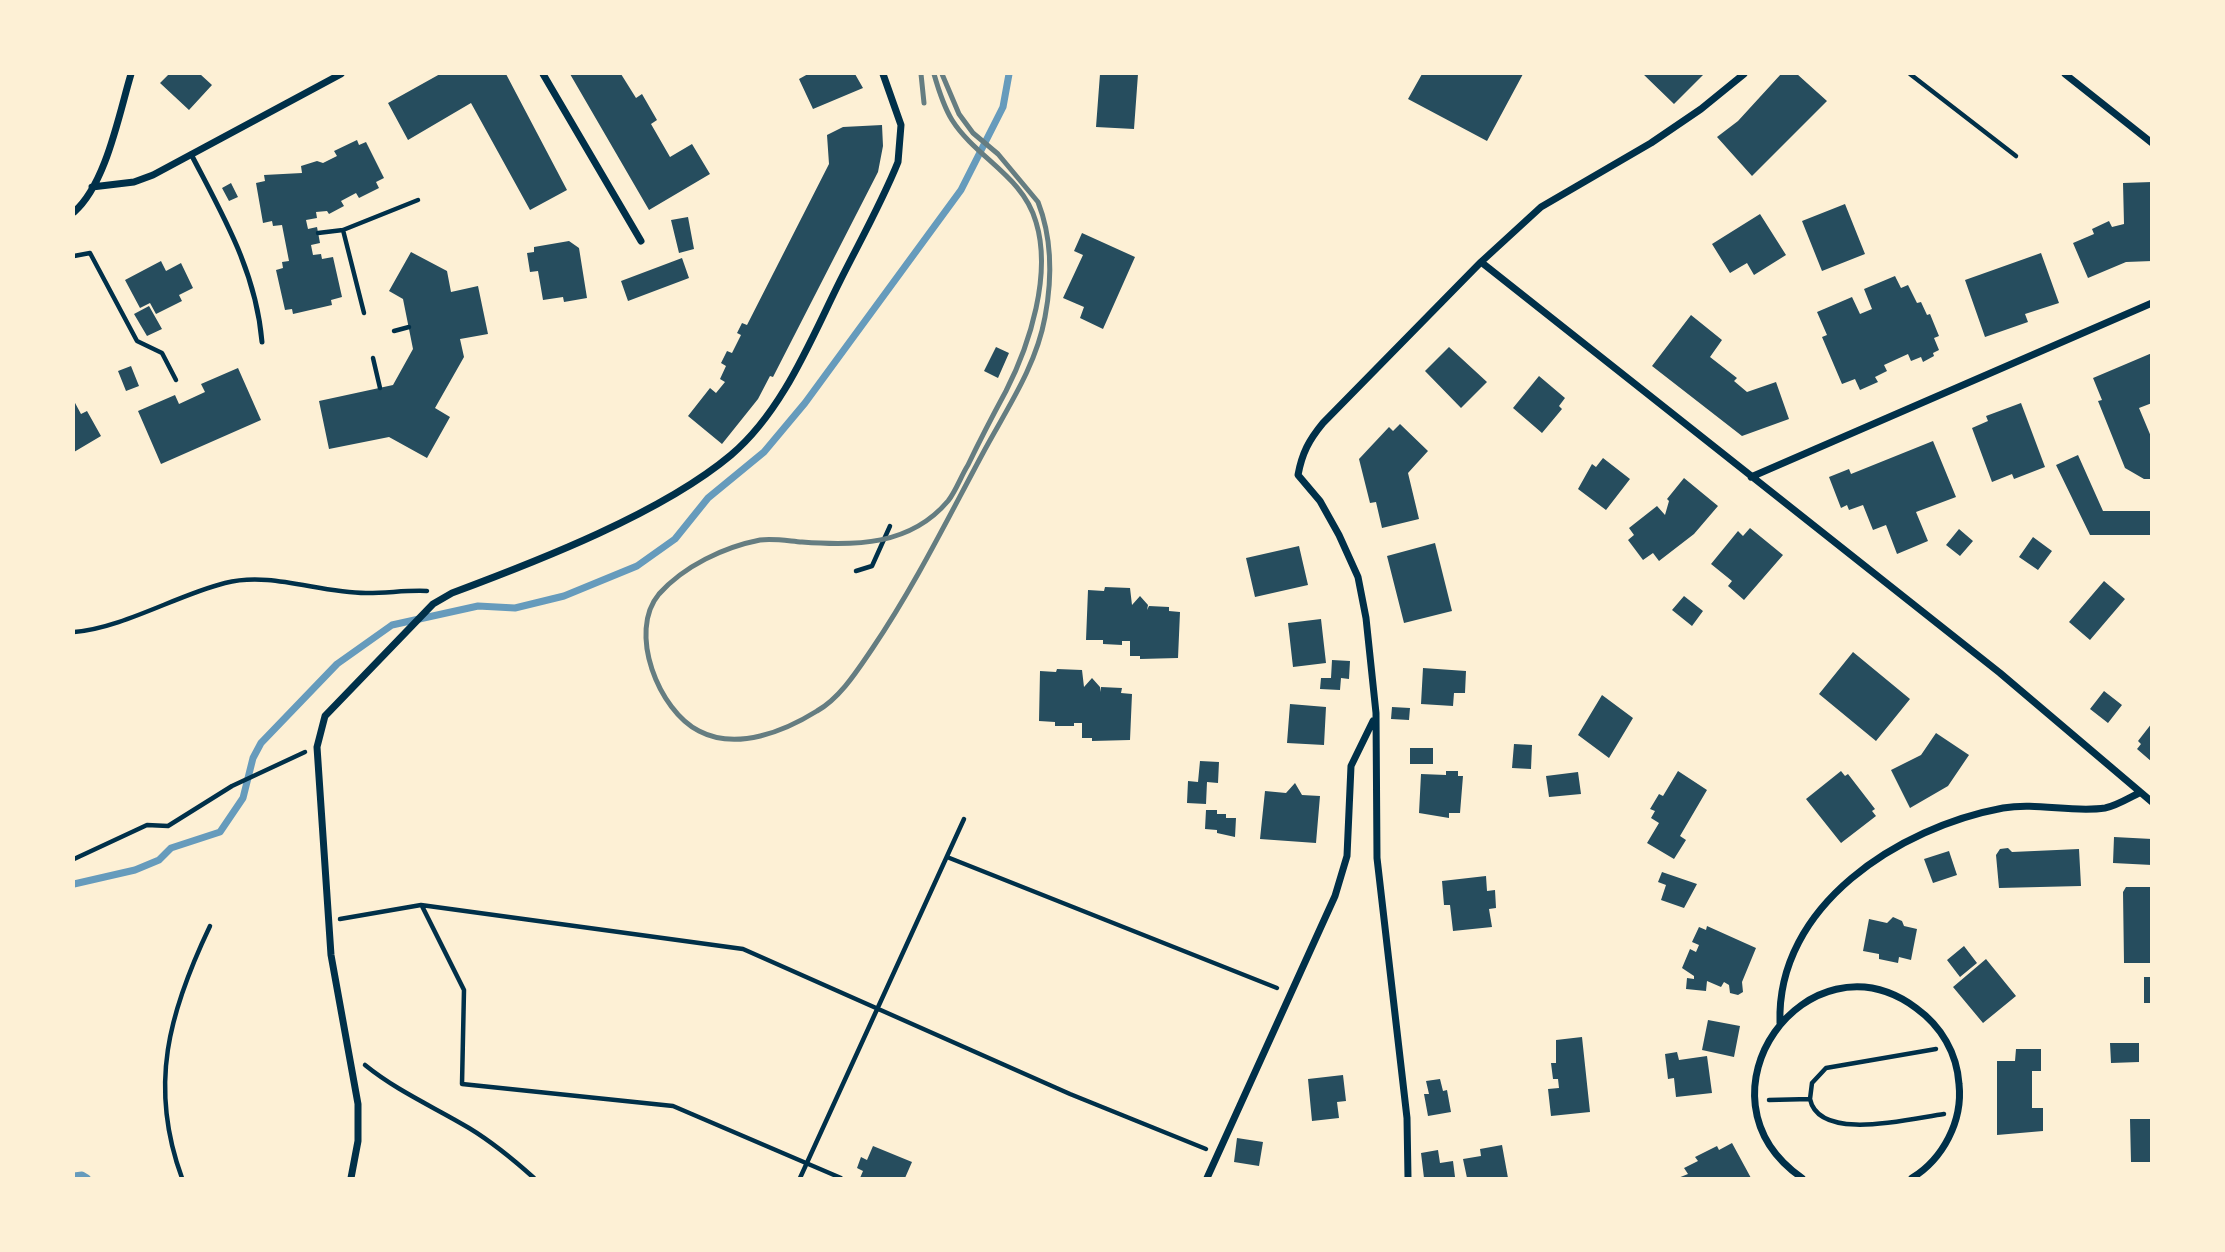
<!DOCTYPE html>
<html>
<head>
<meta charset="utf-8">
<style>
  body { margin:0 }
  #map { position:relative; width:2225px; height:1252px; overflow:hidden; background:#fdf0d5; font-family:"Asap Condensed",sans-serif }
  canvas { display:block }
  .frame { position:absolute; inset:0; border:75px solid #fdf0d5; pointer-events:none }
</style>
</head>
<body>
<div id="map">
<canvas width="2225" height="1252"></canvas>
<div class="frame"></div>
</div>
<script>
const g = document.querySelector('canvas').getContext('2d');
g.lineJoin = 'round';
function stroke(path, color, width, dash) { g.strokeStyle = color; g.lineWidth = width; g.lineCap = dash ? 'butt' : 'round'; g.setLineDash(dash || []); g.stroke(path); }
function fillPath(path, color) { g.fillStyle = color; g.fill(path, 'evenodd'); }
const stream = new Path2D(`
  M74,884L135,870L159,860L171,848L220,832L243,798L253,758L261,743L337,664L392,625L478,606L515,608L564,596L637,566L675,539L708,498L764,452L805,403L961,190L1003,107L1009,74
  M74,1176L82,1175L87,1178`);
const building = new Path2D(`
  M169,74H200L212,85L189,110L160,83Z
  M440,74H506L567,190L530,210L471,103L408,140L388,103Z
  M570,74H621L636,98L642,94L657,120L651,124L670,157L692,144L710,174L649,210Z
  M808,74H855L863,88L813,109L799,79Z
  M1100,74H1138L1134,129L1096,127Z
  M1422,74H1523L1487,141L1408,99Z
  M1643,74H1704L1674,104Z
  M1781,74H1797L1827,101L1752,176L1717,137L1738,121Z
  M882,125L883,146L878,172L773,377L770,376L758,399L722,444L688,416L710,388L716,393L725,382L720,379L726,366L721,363L727,351L732,353L741,335L737,333L742,323L747,325L829,164L827,135L843,127Z
  M357,140L359,145L366,142L384,178L376,182L379,188L359,198L356,193L341,201L344,206L329,214L327,211L316,212L317,218L306,220L308,229L317,227L320,243L311,245L313,255L321,254L322,259L333,257L342,297L331,300L332,305L293,314L292,309L285,310L276,270L283,268L282,262L289,261L282,225L273,226L272,221L263,223L256,183L265,181L264,175L302,173L301,166L317,161L323,163L337,156L334,151Z
  M2152,182V261L2126,262L2088,278L2073,243L2094,234L2092,229L2109,221L2112,227L2124,224L2123,183Z
  M231,183L238,197L229,201L222,188Z
  M1845,204L1865,254L1822,271L1802,221Z
  M1760,214L1786,255L1754,275L1747,263L1730,273L1712,244Z
  M688,217L694,249L679,253L671,220Z
  M1082,233L1135,257L1103,329L1080,318L1084,307L1063,298L1083,255L1074,251Z
  M569,241L579,248L587,298L564,302L563,297L543,300L538,271L530,272L527,253L534,252V247Z
  M411,252L447,271L451,292L478,286L488,334L460,339L464,357L435,408L450,417L427,458L389,437L329,449L319,401L393,385L413,349L403,299L389,291Z
  M2041,253L2059,303L2025,314L2028,322L1985,337L1965,280Z
  M682,258L689,278L628,301L621,281Z
  M161,261L166,271L181,263L193,288L179,295L182,301L156,314L150,303L140,308L125,280Z
  M1895,276L1901,288L1908,285L1917,303L1921,302L1927,315L1930,314L1939,336L1934,338L1939,350L1933,353L1934,356L1923,362L1921,357L1911,361L1908,354L1884,365L1887,371L1875,377L1878,382L1860,390L1855,379L1842,384L1822,337L1827,335L1817,312L1852,297L1860,314L1872,309L1864,289Z
  M149,306L162,329L147,336L134,314Z
  M1691,315L1722,340L1710,357L1737,378L1734,381L1747,392L1776,382L1789,419L1742,436L1652,366Z
  M996,347L1009,353L998,378L984,371Z
  M1449,347L1487,382L1461,408L1425,371Z
  M2152,353V403L2139,408L2152,439V479H2144L2125,468L2098,401L2102,400L2093,378Z
  M131,366L139,386L126,391L118,371Z
  M238,368L261,420L161,464L138,411L175,395L179,404L205,392L201,384Z
  M1539,376L1565,398L1559,406L1562,409L1542,433L1513,408Z
  M74,401L81,414L87,411L101,436L74,452Z
  M2021,403L2045,467L2014,479L2012,474L1992,482L1972,428L1988,421L1986,416Z
  M1400,424L1428,451L1408,473L1419,519L1382,528L1376,502L1370,503L1359,459L1389,427L1393,431Z
  M1933,441L1956,497L1916,512L1928,541L1897,554L1886,525L1873,530L1863,505L1849,510L1847,505L1841,508L1829,477L1849,469L1851,474Z
  M2078,455L2103,511H2152V535H2090L2056,465Z
  M1603,458L1630,479L1606,510L1578,489L1592,464L1596,467Z
  M1684,478L1718,506L1694,534L1659,561L1653,553L1643,560L1628,540L1634,535L1629,528L1657,506L1665,515L1669,501L1667,499Z
  M1750,528L1783,555L1744,600L1728,586L1732,581L1711,564L1738,531L1743,536Z
  M1959,529L1973,541L1960,556L1946,545Z
  M2033,537L2052,551L2038,570L2019,557Z
  M1435,543L1452,611L1404,623L1387,556Z
  M1299,546L1308,585L1255,597L1246,558Z
  M2104,581L2125,599L2090,640L2069,622Z
  M1105,587L1130,588L1132,605L1140,596L1148,605L1147,610L1149,606L1169,607V611L1180,612L1178,658L1140,659V656H1130V641H1122V645L1103,644V640H1086L1088,590L1104,591Z
  M1684,596L1703,611L1692,626L1672,610Z
  M1321,619L1326,663L1293,667L1288,623Z
  M1853,652L1910,699L1876,741L1819,694Z
  M1332,660L1350,661L1349,679L1341,678L1340,690L1320,689L1321,678H1331Z
  M1423,668L1466,671L1465,693H1454L1453,706L1421,704Z
  M1057,669L1082,670L1084,687L1092,678L1100,687V692L1101,687L1122,688L1121,693L1132,694L1130,740L1092,741V738H1082V723H1074V726H1055V722L1039,721L1040,671L1056,672Z
  M2104,691L2122,705L2108,723L2090,709Z
  M1602,695L1633,718L1609,758L1578,735Z
  M1290,704L1326,707L1324,745L1287,743Z
  M1392,707L1410,708L1409,720L1391,719Z
  M2152,723V762L2137,749L2141,744L2138,741Z
  M1936,733L1969,755L1948,786L1910,808L1891,770L1921,755Z
  M1514,744L1532,745L1531,769L1512,768Z
  M1410,748H1433V764H1410Z
  M1200,761L1219,762L1218,783L1207,782L1206,804L1187,803L1188,781L1198,782Z
  M1446,771H1458V776H1463L1460,813H1449V818L1419,813L1421,774L1446,775Z
  M1678,771L1707,790L1680,836L1686,840L1674,859L1647,843L1659,823L1651,818L1655,811L1650,809L1659,794L1663,796Z
  M1841,771L1845,776L1848,774L1875,809L1872,811L1876,816L1841,843L1806,799Z
  M1578,772L1581,794L1549,797L1546,776Z
  M1295,783L1302,795L1320,796L1316,843L1260,839L1265,791L1286,793Z
  M1206,810H1217V814H1226V818H1236L1235,837L1217,833V830L1205,829Z
  M2114,837L2152,839V865L2113,863Z
  M2008,848L2012,852L2079,849L2081,886L1999,888L1996,855L2000,849Z
  M1949,851L1957,875L1933,883L1924,859Z
  M1662,872L1697,884L1684,908L1661,900L1666,885L1658,882Z
  M1486,876L1487,891L1495,890L1496,908L1489,909L1492,927L1453,931L1450,905H1444L1442,881Z
  M2126,887H2152V963H2124L2123,892Z
  M1893,917L1902,921L1904,926L1917,929L1911,960L1899,957L1898,963L1879,959V954L1863,951L1869,919L1887,923Z
  M1707,926L1756,948L1742,982L1743,992L1738,995L1730,993L1729,985L1724,982L1721,987L1707,981L1706,991L1686,989L1687,978L1694,979V976L1682,968L1690,949L1696,952L1699,945L1692,942L1699,927L1706,930Z
  M1964,946L1977,963L1960,977L1947,960Z
  M1986,959L2016,996L1983,1023L1953,987Z
  M2144,977H2152V1003H2144Z
  M1708,1020L1740,1026L1734,1057L1702,1050Z
  M1582,1037L1590,1112L1551,1116L1548,1089L1559,1088L1558,1079H1553L1551,1063H1556V1040Z
  M2110,1043H2139V1062L2111,1063Z
  M2016,1049H2041V1071H2032V1108H2043V1131L1997,1135V1061H2015Z
  M1677,1052L1679,1060L1707,1056L1712,1093L1676,1097L1674,1078L1668,1079L1665,1054Z
  M1343,1075L1346,1101L1337,1102L1339,1118L1312,1121L1308,1079Z
  M1440,1079L1443,1091L1447,1090L1451,1112L1428,1116L1424,1094H1429L1426,1081Z
  M2130,1119H2152V1162H2131Z
  M1237,1138L1263,1142L1259,1166L1234,1162Z
  M1732,1143L1751,1178H1678L1688,1174L1684,1168L1698,1161L1695,1157L1717,1146L1719,1150Z
  M1502,1145L1508,1178H1467L1463,1159L1481,1156L1480,1149Z
  M873,1146L912,1162L905,1178H860L863,1171L857,1168L861,1157L867,1160Z
  M1438,1150L1440,1163L1453,1161L1455,1177L1424,1178L1421,1153Z`);
const path = new Path2D(`
  M1910,74L2016,156
  M343,230L364,313
  M318,233L343,230L418,200
  M74,256L90,253L137,341L162,353L176,380
  M394,331L409,327
  M373,358L380,388
  M856,571L872,566L890,526
  M74,632C123,628 177,595 225,583C272,571 321,594 368,593C388,593 407,590 427,591
  M947,857L1277,988
  M74,859L147,825L168,826L232,786L305,752
  M422,906L464,990L462,1084L673,1106L841,1178
  M340,919L421,905L743,949L1070,1094L1206,1149
  M1936,1049L1826,1068L1812,1083L1810,1099C1819,1143 1913,1118 1944,1114
  M365,1065C397,1091 434,1107 469,1128C492,1142 514,1160 534,1178
  M1769,1100L1810,1099
  M182,1178C148,1086 169,1012 210,926
  M800,1178L964,819`);
const service = new Path2D(`
  M191,154C223,216 256,271 262,342`);
const minor = new Path2D(`
  M543,74L641,241
  M2065,74L2152,143
  M92,187L134,182L153,175L341,74
  M74,212C106,184 119,114 131,74
  M1481,262L2000,673L2152,802
  M1751,477L2152,303
  M1780,1023C1776,905 1900,827 2003,808C2037,802 2072,813 2105,808C2116,806 2129,798 2139,793
  M351,1178L358,1141V1104L331,955L317,747L325,716L433,604L452,593C538,561 662,513 731,455C783,411 811,339 840,281C860,241 882,202 898,162L901,125L883,74
  M1207,1178L1335,896L1347,856L1351,766L1373,721
  M1408,1178L1407,1118L1377,858L1376,713L1366,618L1358,577L1339,535L1320,501L1298,475C1302,453 1309,440 1323,423L1481,262L1541,207L1651,143L1701,109L1744,74
  M1802,1178C1685,1096 1808,928 1916,1008C1941,1026 1957,1053 1959,1084C1963,1121 1943,1159 1912,1178`);
const rail = new Path2D(`
  M921,74L924,103
  M934,74C938,88 944,107 952,120C976,158 1023,176 1036,222C1052,274 1030,344 1006,391C993,415 980,440 968,465C961,476 956,491 948,501C910,546 855,546 802,542C789,541 773,538 760,540C724,547 684,566 659,594C627,632 659,711 699,731C737,751 785,731 817,711C840,698 857,671 872,649C914,587 947,520 983,453C1006,410 1036,367 1045,317C1052,280 1052,238 1038,202L998,154L973,133L959,114L942,74`);
stroke(stream, '#669bbc', 7);
fillPath(building, '#264d5e');
stroke(path, '#003049', 4.5);
stroke(service, '#003049', 5);
stroke(minor, '#003049', 7);
stroke(rail, '#657d81', 5);
</script>
</body>
</html>
